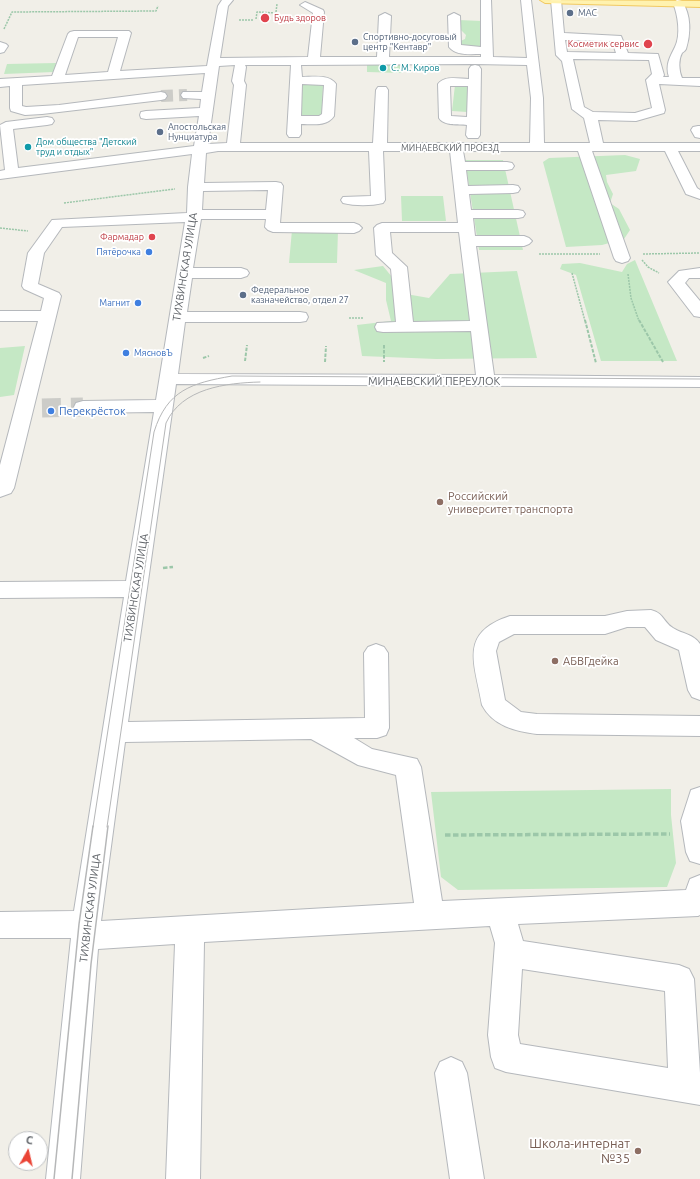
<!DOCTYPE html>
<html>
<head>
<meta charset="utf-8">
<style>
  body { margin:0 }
  #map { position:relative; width:700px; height:1179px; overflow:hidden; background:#f1efe8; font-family:Ubuntu,sans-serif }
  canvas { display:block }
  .north { position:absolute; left:8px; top:1131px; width:40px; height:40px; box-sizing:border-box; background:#fff; border:1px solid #bfc1c3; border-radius:50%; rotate:8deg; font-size:11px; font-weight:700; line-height:16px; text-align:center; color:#5f6368 }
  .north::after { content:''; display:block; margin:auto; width:14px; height:18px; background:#ea4335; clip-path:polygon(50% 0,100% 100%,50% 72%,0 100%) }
</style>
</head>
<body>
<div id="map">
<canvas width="700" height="1179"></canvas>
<div class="north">С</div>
</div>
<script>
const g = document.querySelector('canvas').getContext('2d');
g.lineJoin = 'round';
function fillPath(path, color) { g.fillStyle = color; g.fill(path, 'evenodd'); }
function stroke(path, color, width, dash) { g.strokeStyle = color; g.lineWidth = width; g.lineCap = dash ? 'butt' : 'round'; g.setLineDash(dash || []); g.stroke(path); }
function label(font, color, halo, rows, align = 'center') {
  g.font = font + ' Ubuntu,sans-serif'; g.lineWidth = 3.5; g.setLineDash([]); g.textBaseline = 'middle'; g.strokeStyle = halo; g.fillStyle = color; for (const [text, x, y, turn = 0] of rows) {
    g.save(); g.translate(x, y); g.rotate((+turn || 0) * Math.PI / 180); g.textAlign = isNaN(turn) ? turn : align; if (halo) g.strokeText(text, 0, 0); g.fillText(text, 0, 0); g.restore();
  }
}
const green = new Path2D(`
  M458,20L482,21L484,45C474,51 466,49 456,43L465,39L466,35L460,29Z
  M56,63L54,72L4,74L7,64Z
  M367,63H402V73L367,72Z
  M300,84H323L322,117H298Z
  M455,85L470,86L467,112L452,111Z
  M625,155L640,159L636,171L606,175L607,182L613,194L610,203L619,209L630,230L624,239L602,245L566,247L543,162L549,158Z
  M465,160H503L523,250H479Z
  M401,196H443L446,221H402Z
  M292,230H338L337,263H289Z
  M635,260L677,361H601L576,275L560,269L562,264L580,263L622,272L627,264Z
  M383,266L406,294L429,298L450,274L517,271L537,358L436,359L362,356L357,325L391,321L386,300V283L354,270Z
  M25,346L14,395L0,397V348Z
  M671,789V815L676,863L667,887L458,890L441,877L431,792Z`);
const minorTunnelFar1 = new Path2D(`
  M161,96L187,95`);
const minorTunnel = new Path2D(`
  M42,408L83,407`);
const pathFar3 = new Path2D(`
  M276,12L277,4
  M256,19L257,12L276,13
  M239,20H253
  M4,29L12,12L156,11L158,6
  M64,203L175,189
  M0,228L28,231
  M539,254H600
  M643,254L700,253
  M642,260L648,267L659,273
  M572,273L585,321
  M628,274L631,298L639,321
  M349,318H364`);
const pathFar2 = new Path2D(`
  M585,320L596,363
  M639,320L663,362
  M384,345V362
  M203,358L209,356
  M245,361L247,345
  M325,362L326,346`);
const pathFar1 = new Path2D(`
  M163,568L173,567`);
const path = new Path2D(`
  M445,835L670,834`);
const minor = new Path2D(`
  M222,0H233L228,6L220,58L308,57L313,13L300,5L305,2L323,10L324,12L320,57H377L379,16L385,13L391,16L389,57H481V54C471,54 456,56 449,47L448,16L454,13L460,16L461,45L481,47V0H491L493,57L527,58L521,0H531L543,98L544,143H590L584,118L572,109L562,61L556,55L551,0H561L564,33L621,36L628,53L658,54L664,75L663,77H669C665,65 670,57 675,47C681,35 678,15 673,3L677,0L682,1C691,15 691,33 686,49C685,51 683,52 682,53C678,60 679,71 682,78H700V86L659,84L665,110L664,113L636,121L598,120L603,143H700V151H678L697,188L700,190V199L686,194L665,151H592L630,258L628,261L622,263L616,261L614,258L578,151H463L465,162H507L512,163L514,166L512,169L507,170H466L468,186L513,185L518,186L520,189L518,192L513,193L469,194L471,210H518L523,211L525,214L523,217L518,218H473L475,236H524L529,238L532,241L529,244L524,246H476L494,375L700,377V387L176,384L128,722L365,718L364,653L368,647L376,644L384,647L388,653L389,728L386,735L377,738H354L372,749L417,759L421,767L442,901L686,890L690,879L700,875V915L698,916L518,924L523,941L679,965L689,969L694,979L700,1073V1105L506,1072L495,1068L491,1057L488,1035L495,943L490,926L204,942L200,1179H166L175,944L98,949L80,1179H46L71,938H0V912L74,911L124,597L0,598V582L126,581L154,412L83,413L76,411L74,407L76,403L83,401L156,400L185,222L62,227L44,253L38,284L59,293L61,296L14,488L11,493L0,497V465L38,321H0V311H41L44,298L24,289L22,286L28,253L52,220L187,213L188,187L192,154L0,179V171L5,170L0,125L6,122L47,117L52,118L54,121L52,124L47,125L13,129L18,168L194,146L199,116L146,119L141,118L140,115L141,112L146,111L200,108L201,99L183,98L181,95L183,92H202L205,73L22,85V106L26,107L59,105L161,92L165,93L167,96L165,99L161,100L42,114L25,115L11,111L10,108V86L0,87V79L52,76L68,34L70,32L74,31H129L131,33L120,71L207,66L218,6ZM78,37H118L108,72L65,75ZM565,40L612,41L616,53L567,52ZM573,59L649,60L652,74L646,80L652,108L635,113L593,112L584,107ZM475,64L527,65L531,98L530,143H387L388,90L386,87H378L376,90L373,143H240L246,85L244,81L246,67L245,65H291L287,134L289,137H299L301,134V124C312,124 327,127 334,116L336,84C329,74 313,77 302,77L301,65ZM235,65L232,81L234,85L227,143L208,144L219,66ZM302,84L324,85L322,114L319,116H301ZM218,151H369L371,196L343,197L341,200L343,203C355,206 371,206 383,203L385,200L383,151H450L458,223H382L377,225L374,228L376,255L391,269L396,322L377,323L375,327L377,331L383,332L471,331L476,375L178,374L185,322H300L306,321L308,317L306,313L300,312H187L192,278H241L247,276L249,273L247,270L241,268H193L201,219H266L265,227L268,230L273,232L354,233L359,231L362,228L359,225L354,223H280L283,186L281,183L276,182L204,183L206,153ZM268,190L266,210H202L203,191ZM390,232H459L470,321L413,322L407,267L392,253ZM311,739L358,765L396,775L414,903L101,921L125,742ZM522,969L665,991L668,1068L520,1044L518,1035Z
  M0,42L6,44L8,46L4,52L0,53Z
  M475,65L479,66L481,69L480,135L478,138H468L466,135L467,125C458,124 444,126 439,118L438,84C445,75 459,79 469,79V69L471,66ZM450,86H468L467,117L451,116Z
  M698,126H700V138L695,137L691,130L693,127Z
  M700,268V278H689L685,283L700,301V317L694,316L668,282L679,271Z
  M651,610C664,613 663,622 673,628C682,634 694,634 700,644V700L692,697L688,690L679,650L656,640L645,627H627L605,634H514L499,642L496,651L505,700L521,712L537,714L700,716V736L537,734C515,731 493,726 482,705C475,663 458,633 510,616H605L627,611Z
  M700,787V864L690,861L686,852L681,821L691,790Z
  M451,1057L462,1062L467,1073L484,1179H450L435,1073L440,1062Z`);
const major = new Path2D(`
  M540,0L700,1V7L545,3Z`);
const tramFar1 = new Path2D(`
  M93,827L154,432C167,390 192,383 232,376L700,379
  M107,827L166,423C182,388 226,383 260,382`);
const tram = new Path2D(`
  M54,1179L79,924L93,826
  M72,1179L91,964L108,826`);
const markers = [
  [570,13,4,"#5c6f8a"],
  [265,18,5,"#e0444e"],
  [355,42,4,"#5c6f8a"],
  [648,44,5,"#e0444e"],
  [383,68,4,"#0f9aa8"],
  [160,132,4,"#5c6f8a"],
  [28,147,4,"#0f9aa8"],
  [152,237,4,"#e0444e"],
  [149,252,4,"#3f7fe0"],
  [243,295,4,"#5c6f8a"],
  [138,303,4,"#3f7fe0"],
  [126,353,4,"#3f7fe0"],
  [51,411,4,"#3f7fe0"],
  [440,502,4,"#8d6e63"],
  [555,661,4,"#8d6e63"],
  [638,1151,4,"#8d6e63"]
];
const farServicenames = [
  ["MAC",578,13],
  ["Спортивно-досуговый",363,37],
  ["центр \"Кентавр\"",363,47],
  ["Апостольская",168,127],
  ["Нунциатура",168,137],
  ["Федеральное",251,290],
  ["казначейство, отдел 27",251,300]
];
const farHealthnames = [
  ["Будь здоров",274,18,"left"],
  ["Косметик сервис",639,44],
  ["Фармадар",144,237]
];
const farCulturenames = [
  ["С. М. Киров",391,68],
  ["Дом общества \"Детский",36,142],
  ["труд и отдых\"",36,152]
];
const farStreetnames = [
  ["МИНАЕВСКИЙ ПРОЕЗД",450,148]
];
const farShopnames = [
  ["Пятёрочка",141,252],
  ["Магнит",130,303],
  ["МясновЪ",134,353,"left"]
];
const streetNames = [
  ["ТИХВИНСКАЯ УЛИЦА",185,267,-81],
  ["МИНАЕВСКИЙ ПЕРЕУЛОК",434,381],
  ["ТИХВИНСКАЯ УЛИЦА",136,588,-81],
  ["ТИХВИНСКАЯ УЛИЦА",90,908,-83]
];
const shopNames = [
  ["Перекрёсток",59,411]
];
const educationNames = [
  ["Российский",448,496],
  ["университет транспорта",448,509],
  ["АБВГдейка",563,661]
];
const nearEducationnames = [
  ["Школа-интернат",630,1144],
  ["№35",630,1159]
];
fillPath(green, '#c5e8c5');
stroke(minorTunnelFar1, '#ccccc8', 12, [12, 6]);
stroke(minorTunnel, '#ccccc8', 19, [19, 10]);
stroke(minor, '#b5b8bc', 2);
stroke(major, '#f2c960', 2);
stroke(pathFar3, '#9cc7a9', 1.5, [2, 1]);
stroke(pathFar2, '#9cc7a9', 2, [3.5, 1.5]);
stroke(pathFar1, '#9cc7a9', 2.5, [4.5, 2]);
stroke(path, '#9cc7a9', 3.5, [5.5, 2.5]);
fillPath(minor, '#fff');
fillPath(major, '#fff2af');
stroke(tramFar1, '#b6b7b8', 1);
stroke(tram, '#b6b7b8', 1.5);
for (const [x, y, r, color] of markers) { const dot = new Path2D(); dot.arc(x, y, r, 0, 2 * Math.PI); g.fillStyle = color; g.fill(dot); stroke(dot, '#fff', 1.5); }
label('9px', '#4e5e75', '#fff', farServicenames, 'left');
label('9px', '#be3a42', '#fff', farHealthnames, 'right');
label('9px', '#0d838f', '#fff', farCulturenames, 'left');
label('9px', '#5f6368', '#fff', farStreetnames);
label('9px', '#366cbe', '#fff', farShopnames, 'right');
label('11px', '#5f6368', '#fff', streetNames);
label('11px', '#366cbe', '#fff', shopNames, 'left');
label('11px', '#785e54', '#fff', educationNames, 'left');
label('13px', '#785e54', '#fff', nearEducationnames, 'right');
</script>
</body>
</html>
